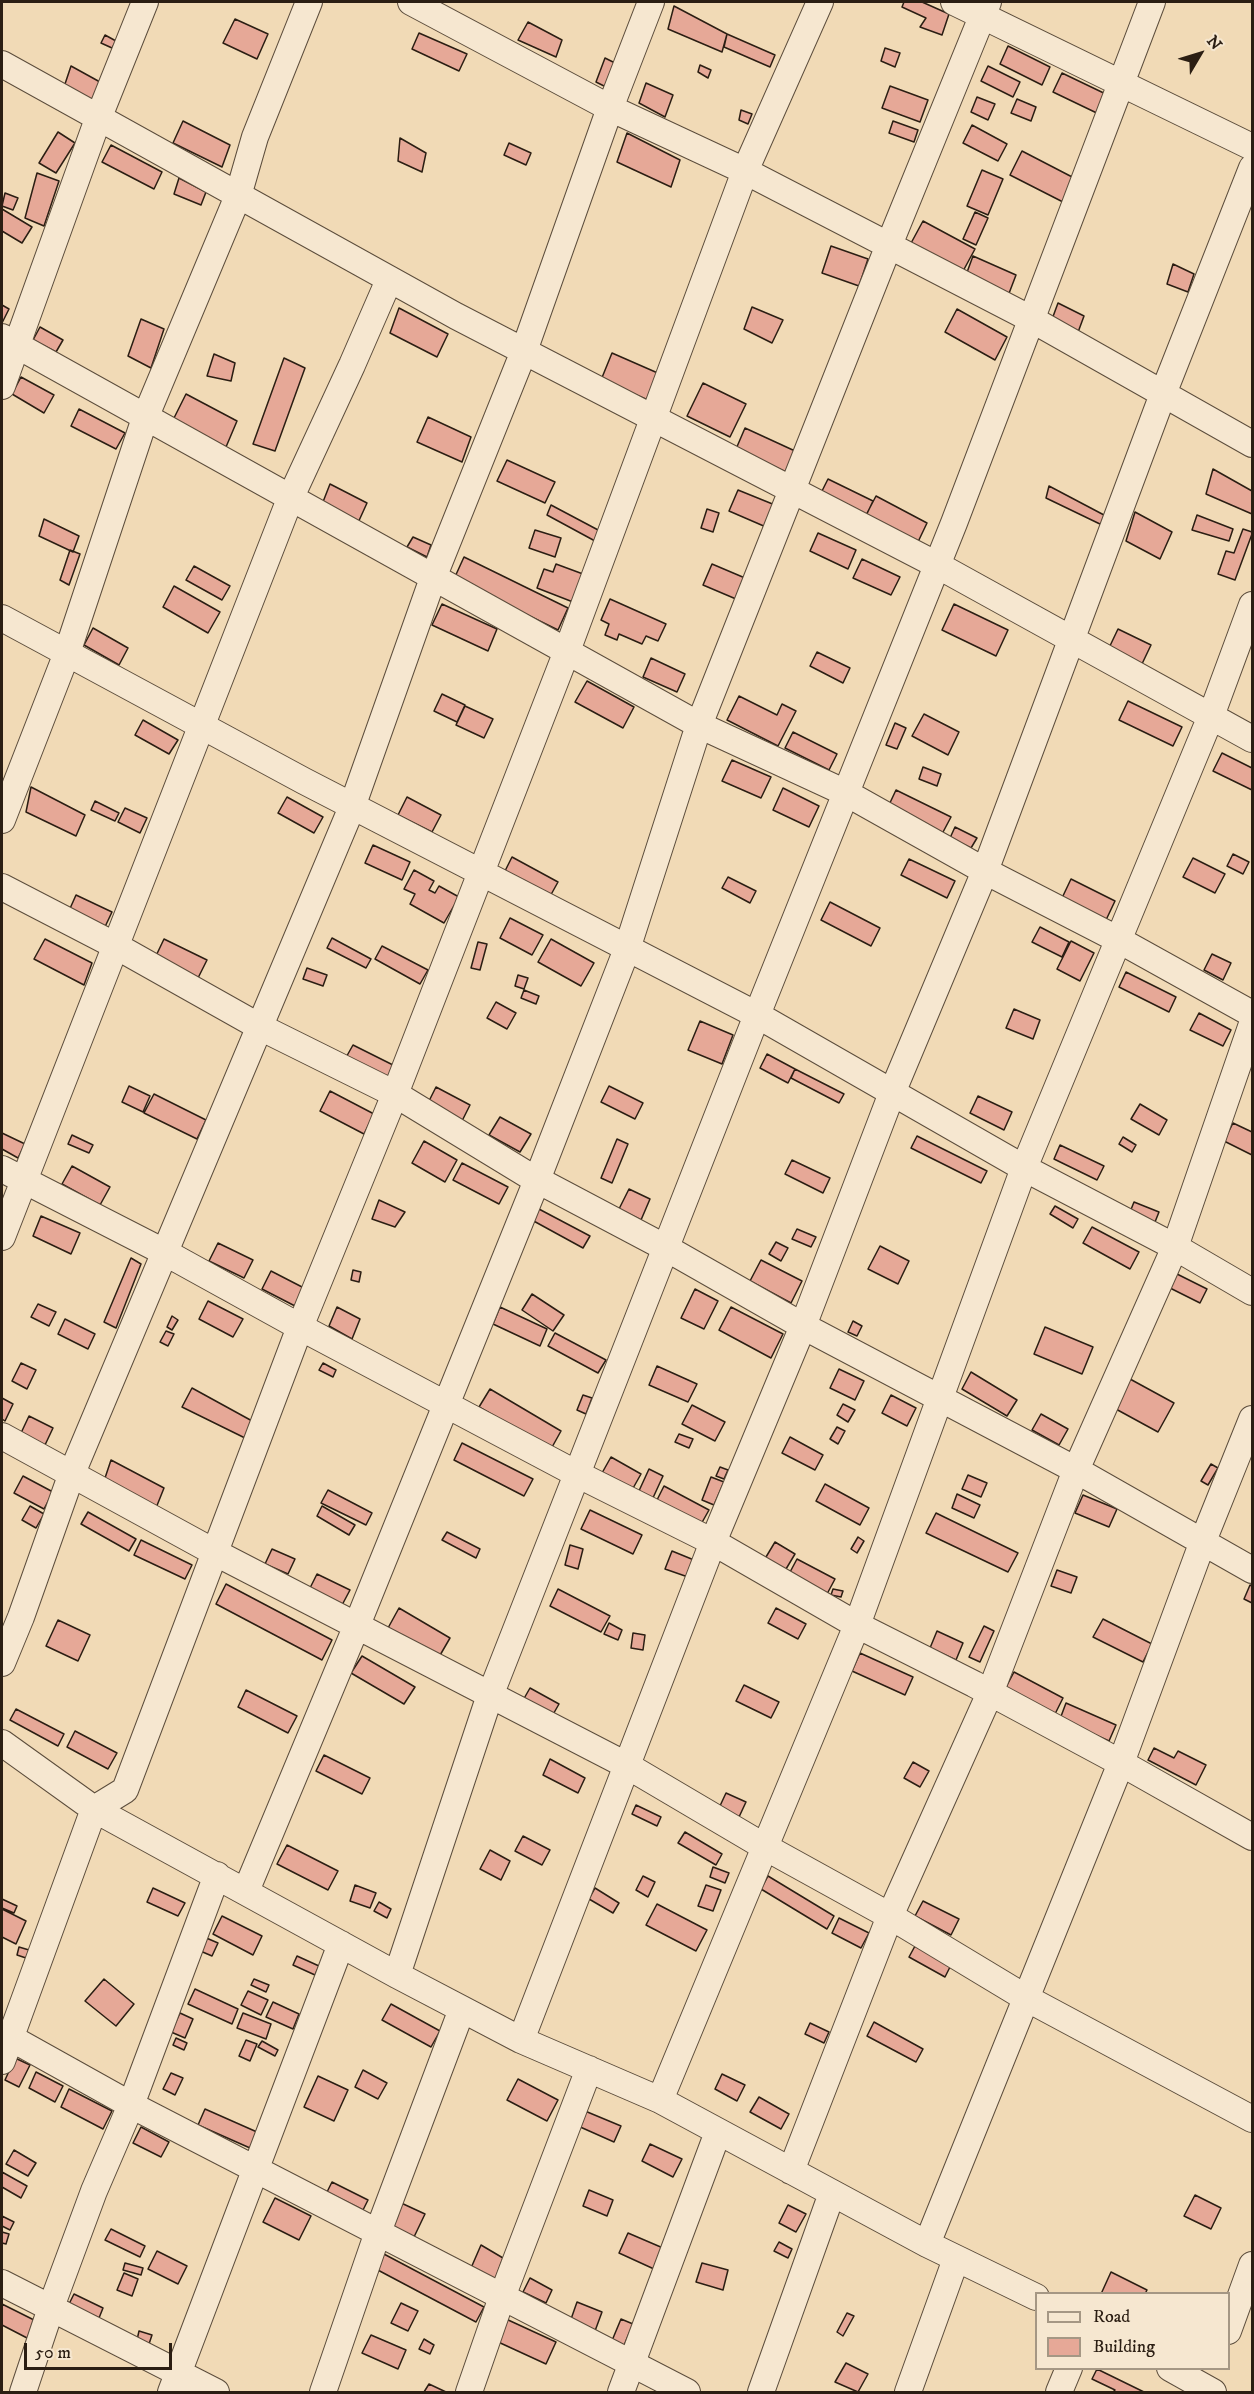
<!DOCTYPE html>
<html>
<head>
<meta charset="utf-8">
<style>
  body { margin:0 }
  #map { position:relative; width:1254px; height:2394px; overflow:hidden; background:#f1dab6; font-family:"IM FELL DW Pica",serif }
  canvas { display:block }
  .frame { position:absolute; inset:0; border:3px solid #2b1e13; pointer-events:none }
  .legend { position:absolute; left:1035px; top:2292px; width:195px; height:78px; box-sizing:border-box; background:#f6e7d0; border:2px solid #a59784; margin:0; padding:8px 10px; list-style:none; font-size:18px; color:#2b1e13 }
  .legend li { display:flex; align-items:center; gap:12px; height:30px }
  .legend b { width:30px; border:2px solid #a59784 }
  .north { position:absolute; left:1170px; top:24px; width:60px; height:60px; -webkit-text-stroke:4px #f6e7d0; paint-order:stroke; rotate:52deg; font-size:16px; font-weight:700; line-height:24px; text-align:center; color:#2b1e13 }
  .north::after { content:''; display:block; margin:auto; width:21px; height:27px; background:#2b1e13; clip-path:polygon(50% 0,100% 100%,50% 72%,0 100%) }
  .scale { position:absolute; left:24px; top:2343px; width:148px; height:27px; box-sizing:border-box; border:3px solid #2b1e13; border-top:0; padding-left:8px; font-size:18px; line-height:21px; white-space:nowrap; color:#2b1e13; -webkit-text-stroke:4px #f6e7d0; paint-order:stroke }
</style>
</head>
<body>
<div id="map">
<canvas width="1254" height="2394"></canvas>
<div class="frame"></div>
<ul class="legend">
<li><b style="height:8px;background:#f6e7d0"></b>Road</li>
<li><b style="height:16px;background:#e6a897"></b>Building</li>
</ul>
<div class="north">N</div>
<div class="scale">50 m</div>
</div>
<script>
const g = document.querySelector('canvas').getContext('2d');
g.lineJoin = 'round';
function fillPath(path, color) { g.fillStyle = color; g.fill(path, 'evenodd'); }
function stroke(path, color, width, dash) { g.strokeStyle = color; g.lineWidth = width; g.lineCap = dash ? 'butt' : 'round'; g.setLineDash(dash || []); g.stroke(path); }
const building = new Path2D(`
  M904,2H922L949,14L942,35L920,27L926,18L902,7Z
  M674,6L727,34L722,52L668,29Z
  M235,19L268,34L257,59L223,43Z
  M528,22L562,40L556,57L518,40Z
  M419,33L467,54L459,71L412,49Z
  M727,34L775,55L770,67L724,47Z
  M105,35L116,41L112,48L101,43Z
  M1008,46L1050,67L1042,85L1000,64Z
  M885,48L900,53L895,67L881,61Z
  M605,58L617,64L608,88L596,82Z
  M700,65L711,70L708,78L698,72Z
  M71,66L100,82L93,101L64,87Z
  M988,66L1020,82L1013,97L981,81Z
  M1062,73L1112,97L1103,116L1053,92Z
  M646,83L673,95L665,117L639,103Z
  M890,86L928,100L920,122L882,108Z
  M977,97L995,104L988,120L971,112Z
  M1017,99L1036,107L1031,121L1011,113Z
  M741,110L752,114L748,124L739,120Z
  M183,121L230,145L222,167L173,143Z
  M893,121L918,130L914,142L889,133Z
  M972,125L1007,144L998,161L963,143Z
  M58,132L75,143L56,173L39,163Z
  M627,133L680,160L671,187L617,162Z
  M400,138L426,153L422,172L398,161Z
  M509,143L531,153L526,165L504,155Z
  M111,145L162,172L154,189L102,162Z
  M1022,151L1076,179L1063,202L1010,175Z
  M982,170L1003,179L988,215L967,206Z
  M37,173L59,181L44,226L25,218Z
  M179,178L206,192L201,205L174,194Z
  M5,193L18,198L13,210L2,206Z
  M2,209L32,227L22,243L2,231Z
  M975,212L988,218L976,245L963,239Z
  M923,221L975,249L962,273L910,245Z
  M831,246L868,259L859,286L822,273Z
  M973,256L1016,275L1008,296L966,275Z
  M1173,264L1194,274L1188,292L1167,284Z
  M1058,303L1084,316L1077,335L1051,322Z
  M2,305L9,309L2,323Z
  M752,307L783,320L772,343L744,329Z
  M399,308L448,334L437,357L390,333Z
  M957,309L1007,337L995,360L945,332Z
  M141,319L164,329L151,368L128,356Z
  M40,327L63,340L56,352L33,340Z
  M612,353L660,374L648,400L601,380Z
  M214,354L235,363L231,381L207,376Z
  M284,358L305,368L275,451L253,444Z
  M21,377L54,395L44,413L12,394Z
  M703,383L746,404L730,437L687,416Z
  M186,394L237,421L226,447L173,420Z
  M79,409L125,433L116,449L71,426Z
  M428,417L471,437L462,462L417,442Z
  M745,428L795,451L786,472L736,449Z
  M507,460L555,482L545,503L497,481Z
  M1213,469L1252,491V514L1206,494Z
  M828,479L873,501L864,520L819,497Z
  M330,484L367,503L357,525L321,507Z
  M1049,486L1104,515L1102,525L1046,498Z
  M738,490L775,505L766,527L729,511Z
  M876,496L927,523L917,544L865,517Z
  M551,505L600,531L595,541L547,515Z
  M707,509L719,513L713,532L701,528Z
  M1135,512L1172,532L1160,559L1126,541Z
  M1197,515L1233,529L1229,541L1192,530Z
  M44,519L79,536L73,552L39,536Z
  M1243,529L1252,532V534L1235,580L1218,574L1226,551L1234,553Z
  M535,530L561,538L555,557L529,548Z
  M818,533L856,550L848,569L810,551Z
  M413,537L431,545L427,557L407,547Z
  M70,550L80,554L69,585L60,580Z
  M464,557L568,608L558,630L454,579Z
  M862,559L900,577L891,595L853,578Z
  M556,564L583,574L573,602L537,588L544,569L553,572Z
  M712,564L745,578L736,599L703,585Z
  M194,566L230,586L222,600L186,580Z
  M174,586L220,612L208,633L163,607Z
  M610,599L666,624L658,641L646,636L642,644L619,634L617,640L605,635L609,624L601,620Z
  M442,604L497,629L488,651L432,625Z
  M954,604L1008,630L996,656L942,630Z
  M93,628L128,648L119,665L84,645Z
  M1118,629L1151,645L1141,666L1108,650Z
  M817,652L850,668L843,683L810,666Z
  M651,658L685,674L677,692L643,677Z
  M587,681L634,707L623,728L575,702Z
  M442,694L465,705L457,722L434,711Z
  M739,696L777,715L782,704L796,711L778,746L727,720Z
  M1128,701L1182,727L1173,746L1119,720Z
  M465,706L493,719L484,738L456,725Z
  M924,714L959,732L948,755L912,736Z
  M143,720L178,740L169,754L135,735Z
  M895,723L906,728L897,749L886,745Z
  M793,732L837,754L829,770L785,748Z
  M1222,753L1252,768V790L1213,771Z
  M732,760L771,777L761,798L722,781Z
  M923,767L941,774L937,786L919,779Z
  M31,787L85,815L76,836L26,812Z
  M783,788L819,806L809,827L773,810Z
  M896,790L951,817L942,834L888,807Z
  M287,797L323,817L314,833L278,813Z
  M407,797L441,815L432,832L398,815Z
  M95,801L119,813L115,821L91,810Z
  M125,808L147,818L140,833L118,822Z
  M955,827L977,838L971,848L950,838Z
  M373,845L410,862L402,880L365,863Z
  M1233,854L1249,862L1243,874L1227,866Z
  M512,857L558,882L548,900L503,875Z
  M1193,858L1225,874L1215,893L1183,877Z
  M909,859L955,881L947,898L901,875Z
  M414,870L434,881L429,890L435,893L439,886L459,897L444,923L410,904L415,894L404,889Z
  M728,877L756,891L750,903L722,888Z
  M1071,879L1115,901L1106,920L1062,898Z
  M76,895L112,912L103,931L68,913Z
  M830,902L880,928L871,946L821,920Z
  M510,918L543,935L532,955L500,938Z
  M1040,927L1069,942L1062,957L1032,942Z
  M332,938L371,959L366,968L327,948Z
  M45,939L92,963L84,985L34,959Z
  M164,939L207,960L196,982L154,960Z
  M551,939L594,963L581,986L538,962Z
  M1071,941L1094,953L1080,981L1057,969Z
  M478,942L487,944L480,970L471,968Z
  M382,946L428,970L420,984L375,959Z
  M1212,954L1231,963L1223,980L1204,970Z
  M307,968L327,975L323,986L303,979Z
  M1126,972L1176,997L1169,1012L1119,987Z
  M518,975L528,978L524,989L515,986Z
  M524,990L539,996L536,1004L521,998Z
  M496,1002L516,1013L507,1029L487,1018Z
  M1014,1009L1040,1020L1033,1039L1006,1028Z
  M1199,1013L1231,1030L1223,1046L1190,1030Z
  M700,1021L733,1035L722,1064L688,1050Z
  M353,1045L395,1066L387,1082L344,1061Z
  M767,1054L795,1069L788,1083L760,1068Z
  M795,1069L844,1094L839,1103L791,1078Z
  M129,1086L150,1096L143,1112L122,1102Z
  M609,1086L643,1103L635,1119L601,1102Z
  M436,1087L470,1105L461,1123L427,1105Z
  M330,1091L374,1114L364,1134L320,1111Z
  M154,1094L206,1120L197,1139L144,1113Z
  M978,1096L1012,1112L1004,1130L970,1113Z
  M1140,1104L1167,1120L1159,1135L1131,1119Z
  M500,1117L531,1134L520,1152L489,1135Z
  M1233,1123L1252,1132V1155L1224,1141Z
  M2,1133L25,1144L18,1158L2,1149Z
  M72,1135L93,1145L89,1153L68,1144Z
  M917,1136L987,1171L981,1183L911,1148Z
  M1123,1137L1136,1145L1132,1152L1119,1144Z
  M617,1139L628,1144L612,1183L601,1178Z
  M424,1141L457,1160L445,1182L412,1163Z
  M1060,1145L1104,1166L1097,1180L1054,1159Z
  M792,1160L830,1178L823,1193L785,1174Z
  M462,1163L508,1187L499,1204L453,1180Z
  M72,1166L110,1187L100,1205L62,1184Z
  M629,1189L650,1199L641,1220L619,1209Z
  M379,1200L405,1212L395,1227L372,1219Z
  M1134,1202L1159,1212L1155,1222L1130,1212Z
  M1055,1206L1078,1219L1073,1228L1050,1214Z
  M537,1208L590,1236L583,1248L530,1219Z
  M41,1216L80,1233L71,1254L33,1236Z
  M1092,1227L1139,1252L1130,1269L1083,1243Z
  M797,1229L816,1237L811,1247L792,1239Z
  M776,1242L788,1248L781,1261L769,1254Z
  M218,1243L253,1260L244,1278L209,1261Z
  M880,1246L909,1261L898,1284L868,1269Z
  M131,1258L141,1264L116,1328L104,1322Z
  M761,1260L802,1281L791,1303L750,1281Z
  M353,1270L361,1272L359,1282L351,1280Z
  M271,1271L304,1288L295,1306L262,1289Z
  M1175,1273L1207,1289L1200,1303L1168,1287Z
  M695,1289L718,1301L704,1329L681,1318Z
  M532,1294L564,1315L553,1331L522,1310Z
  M208,1301L243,1319L233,1337L199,1319Z
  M38,1304L56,1312L49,1326L31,1317Z
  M337,1307L360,1319L352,1339L329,1326Z
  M500,1307L547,1329L540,1346L493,1324Z
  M731,1307L783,1334L771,1358L719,1330Z
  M172,1316L178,1320L172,1330L167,1327Z
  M65,1319L95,1334L88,1349L58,1334Z
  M853,1321L862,1326L857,1336L848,1332Z
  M1045,1327L1093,1347L1082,1374L1034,1354Z
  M166,1331L174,1334L168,1346L160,1342Z
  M555,1333L606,1360L598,1373L548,1346Z
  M21,1363L36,1370L27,1389L12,1381Z
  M323,1363L336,1370L333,1377L319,1370Z
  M657,1366L697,1384L688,1402L649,1385Z
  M839,1369L864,1381L855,1400L830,1388Z
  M971,1372L1017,1400L1007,1416L962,1389Z
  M1130,1379L1174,1403L1158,1432L1114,1408Z
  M192,1388L254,1422L247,1439L182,1407Z
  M490,1389L561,1431L551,1449L479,1407Z
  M583,1395L592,1398L586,1414L577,1410Z
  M891,1395L916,1408L907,1426L882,1413Z
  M2,1398L13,1404L5,1421L2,1419Z
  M843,1404L855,1410L848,1422L837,1415Z
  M692,1405L725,1422L715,1441L682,1424Z
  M1041,1414L1068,1429L1059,1445L1032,1430Z
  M29,1416L53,1428L45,1445L21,1433Z
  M837,1427L845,1431L838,1444L830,1439Z
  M679,1434L693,1439L689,1448L675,1442Z
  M790,1437L823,1455L815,1470L782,1453Z
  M462,1443L533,1479L524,1496L454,1460Z
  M611,1457L641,1474L632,1490L602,1473Z
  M111,1460L164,1488L156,1508L104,1481Z
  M1211,1464L1218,1468L1208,1485L1201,1481Z
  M720,1467L728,1470L724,1479L716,1476Z
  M649,1469L663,1476L652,1500L638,1493Z
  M968,1475L987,1483L981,1497L962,1489Z
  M23,1476L53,1492L44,1509L14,1493Z
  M711,1477L724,1482L714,1505L702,1500Z
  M825,1484L869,1508L860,1525L816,1501Z
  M664,1486L709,1510L700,1526L656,1502Z
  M328,1490L372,1513L366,1525L321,1503Z
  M957,1494L980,1505L974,1518L952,1508Z
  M1083,1495L1117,1509L1109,1527L1075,1513Z
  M30,1506L44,1514L36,1528L22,1520Z
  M322,1506L355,1525L349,1535L317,1516Z
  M590,1510L642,1535L633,1554L581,1529Z
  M88,1512L136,1539L129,1551L81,1524Z
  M936,1513L1018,1553L1008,1572L926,1533Z
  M447,1532L480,1549L476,1558L442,1540Z
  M858,1537L864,1541L857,1553L851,1549Z
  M141,1540L192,1565L185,1579L134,1555Z
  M775,1542L795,1554L783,1574L763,1562Z
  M570,1545L583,1549L578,1569L565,1565Z
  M272,1549L295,1559L288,1574L265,1564Z
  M672,1551L694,1560L688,1577L665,1569Z
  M797,1559L835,1579L827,1594L789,1574Z
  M1057,1570L1077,1577L1071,1593L1051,1586Z
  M317,1574L350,1590L341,1607L309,1590Z
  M226,1584L332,1640L322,1660L216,1604Z
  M1250,1585L1252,1586V1603L1244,1599Z
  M558,1589L610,1616L601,1632L550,1606Z
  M833,1589L843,1591L841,1597L831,1595Z
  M399,1608L450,1638L439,1657L388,1628Z
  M776,1608L806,1624L798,1639L768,1623Z
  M1103,1619L1152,1644L1143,1662L1093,1637Z
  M58,1620L90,1635L78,1661L46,1646Z
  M609,1623L622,1630L618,1640L604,1634Z
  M984,1626L994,1631L980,1662L969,1657Z
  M937,1631L963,1643L956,1660L930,1648Z
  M633,1633L645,1635L643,1650L631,1648Z
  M860,1653L913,1677L905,1695L852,1671Z
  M362,1656L415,1687L404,1704L351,1673Z
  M1014,1672L1063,1698L1054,1716L1005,1689Z
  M744,1685L779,1702L771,1718L736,1701Z
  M530,1688L559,1704L551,1718L522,1702Z
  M246,1690L297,1716L288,1733L238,1707Z
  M1066,1703L1116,1725L1109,1741L1060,1719Z
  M16,1709L64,1734L58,1746L10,1720Z
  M75,1731L117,1753L108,1769L67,1747Z
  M1154,1748L1174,1758L1178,1751L1206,1765L1196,1785L1148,1760Z
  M324,1755L370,1778L362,1794L316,1771Z
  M550,1759L585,1778L578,1793L543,1775Z
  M913,1762L929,1771L920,1787L904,1778Z
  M726,1793L746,1802L739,1817L719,1808Z
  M636,1805L661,1817L657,1826L632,1814Z
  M685,1832L722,1854L716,1865L678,1843Z
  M523,1836L550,1850L542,1865L515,1851Z
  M287,1845L338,1871L328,1890L277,1864Z
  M490,1850L510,1861L501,1880L480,1869Z
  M713,1867L729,1873L725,1883L710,1877Z
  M643,1876L655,1882L648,1897L636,1890Z
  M768,1876L834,1916L827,1929L761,1889Z
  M355,1885L376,1893L370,1908L350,1901Z
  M706,1885L721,1890L713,1911L698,1906Z
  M153,1888L185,1903L178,1916L147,1902Z
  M595,1888L619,1903L613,1913L589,1899Z
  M2,1899L17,1906L14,1913L2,1908Z
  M923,1901L959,1919L951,1935L915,1916Z
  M379,1902L391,1909L387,1918L374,1911Z
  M657,1904L707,1930L696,1951L646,1925Z
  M2,1909L26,1921L16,1944L2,1937Z
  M222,1916L262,1936L253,1955L213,1934Z
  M839,1918L869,1933L861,1948L832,1933Z
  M204,1937L218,1943L212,1956L198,1950Z
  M915,1946L951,1965L945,1977L909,1957Z
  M19,1947L29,1950L26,1958L17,1955Z
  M297,1956L319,1966L315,1975L293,1965Z
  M104,1979L134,2004L116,2026L85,2001Z
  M254,1979L269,1985L266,1992L251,1985Z
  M195,1989L238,2009L232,2024L188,2004Z
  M248,1991L268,2000L261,2015L241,2005Z
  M273,2002L299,2014L293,2029L266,2017Z
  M391,2004L440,2031L431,2047L382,2020Z
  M180,2013L193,2019L185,2038L171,2032Z
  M243,2013L271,2024L266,2039L237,2028Z
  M874,2022L923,2049L916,2062L867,2036Z
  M810,2023L829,2032L824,2043L805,2034Z
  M176,2038L187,2043L184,2050L173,2045Z
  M246,2040L257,2044L250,2061L239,2056Z
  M262,2041L278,2050L275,2056L258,2047Z
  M15,2058L30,2065L19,2087L5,2080Z
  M363,2070L387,2083L378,2099L355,2087Z
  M36,2072L63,2086L55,2102L29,2088Z
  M171,2073L183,2078L175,2095L163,2089Z
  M722,2074L745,2085L737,2101L715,2089Z
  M318,2076L348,2090L334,2121L304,2107Z
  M518,2079L558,2100L547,2121L507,2100Z
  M69,2089L112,2111L103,2129L61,2107Z
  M759,2097L789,2114L781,2129L750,2112Z
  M205,2109L257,2132L250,2148L198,2125Z
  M585,2111L621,2126L614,2142L578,2126Z
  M141,2127L169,2142L161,2157L133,2143Z
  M650,2144L682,2159L673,2177L642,2161Z
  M14,2150L36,2163L28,2176L6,2164Z
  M2,2172L27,2186L21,2198L2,2187Z
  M332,2182L368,2200L363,2210L327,2192Z
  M589,2190L613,2200L607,2216L583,2206Z
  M1195,2195L1221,2208L1211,2229L1184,2216Z
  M275,2198L311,2216L299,2240L263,2222Z
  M399,2202L425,2214L414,2237L388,2225Z
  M788,2205L806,2214L796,2232L779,2223Z
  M2,2216L14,2222L10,2230L2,2226Z
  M111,2229L145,2246L140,2257L105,2240Z
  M2,2232L9,2234L6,2244L2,2243Z
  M628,2233L663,2248L654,2269L619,2253Z
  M779,2242L792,2249L788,2258L774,2251Z
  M481,2245L503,2258L495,2280L471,2268Z
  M157,2251L187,2266L178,2284L148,2269Z
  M382,2253L484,2307L476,2322L374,2268Z
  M125,2263L143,2268L141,2275L123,2270Z
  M702,2263L728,2270L723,2290L696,2282Z
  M1111,2272L1147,2290L1145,2294H1101Z
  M124,2273L138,2279L132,2296L117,2290Z
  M530,2278L552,2290L546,2303L523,2292Z
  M74,2294L103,2308L99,2318L69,2304Z
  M577,2302L602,2312L595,2331L570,2322Z
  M401,2303L418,2311L408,2331L391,2323Z
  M2,2304L38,2322L29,2339L2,2325Z
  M847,2313L854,2316L843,2336L837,2332Z
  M506,2319L556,2342L546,2364L496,2341Z
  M621,2319L633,2324L623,2348L611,2343Z
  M139,2331L152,2335L149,2344L137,2340Z
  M371,2335L406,2350L398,2369L362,2353Z
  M424,2339L434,2345L430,2354L419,2349Z
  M846,2363L868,2374L858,2392L835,2382Z
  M1097,2369L1144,2392H1113L1115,2390L1092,2379Z
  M429,2384L446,2392H424Z`);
const minor = new Path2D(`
  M411,2L610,108L745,171L1031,319L1252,444
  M954,2L1252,147
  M2,64L456,316L937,565L1252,739
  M2,337L699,725L846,793L985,871L1117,939L1252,1014
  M2,386L98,119L145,2
  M2,618L304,781L757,1015L1024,1168L1175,1247L1252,1292
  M2,820L67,653L145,418L238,196L255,137L309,2
  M2,887L116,946L260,1027L395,1094L528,1175L666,1248L803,1326L1076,1470L1252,1570
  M2,1169L166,1253L300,1327L577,1474L713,1542L857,1625L974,1684L1121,1763L1252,1837
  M2,1237L290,499L352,365L389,280
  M2,1436L214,1552L626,1765L765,1847L890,1916L1026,1998L1252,2119
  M2,1663L21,1617L72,1473L352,807L433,578L524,351L610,108L651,2
  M2,1743L94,1809L397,1975L521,2040L660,2100L927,2244L1036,2297
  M246,1891L357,1625L537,1180L627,949L699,725L889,245L988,2
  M397,1975L488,1701L757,1015L954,523L1152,2
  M2,2033L131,2105L687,2392
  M521,2040L713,1542L803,1326L892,1093L985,871L1163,394L1252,168
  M2,2061L94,1809L125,1790L300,1327L395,1094L567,651L745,171L820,2
  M660,2100L857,1625L1024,1168L1211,716L1252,605
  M791,2171L890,1916L990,1693L1076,1470L1175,1247L1252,1024
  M927,2244L1121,1763L1203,1541L1252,1419
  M2,2283L216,2392
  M1228,2331L1252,2265
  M1170,2368L1213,2392
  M23,2392L54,2299L94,2191L131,2105L217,1875
  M171,2392L341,1944
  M323,2392L378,2232L462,2009
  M469,2392L502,2297L589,2069
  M621,2392L718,2132
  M761,2392L832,2193
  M908,2392L956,2259
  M1059,2392L1069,2368`);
fillPath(building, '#e6a897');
stroke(building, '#2b1e13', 1.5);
stroke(minor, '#5c4d3c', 28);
stroke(minor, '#f6e7d0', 26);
</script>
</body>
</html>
